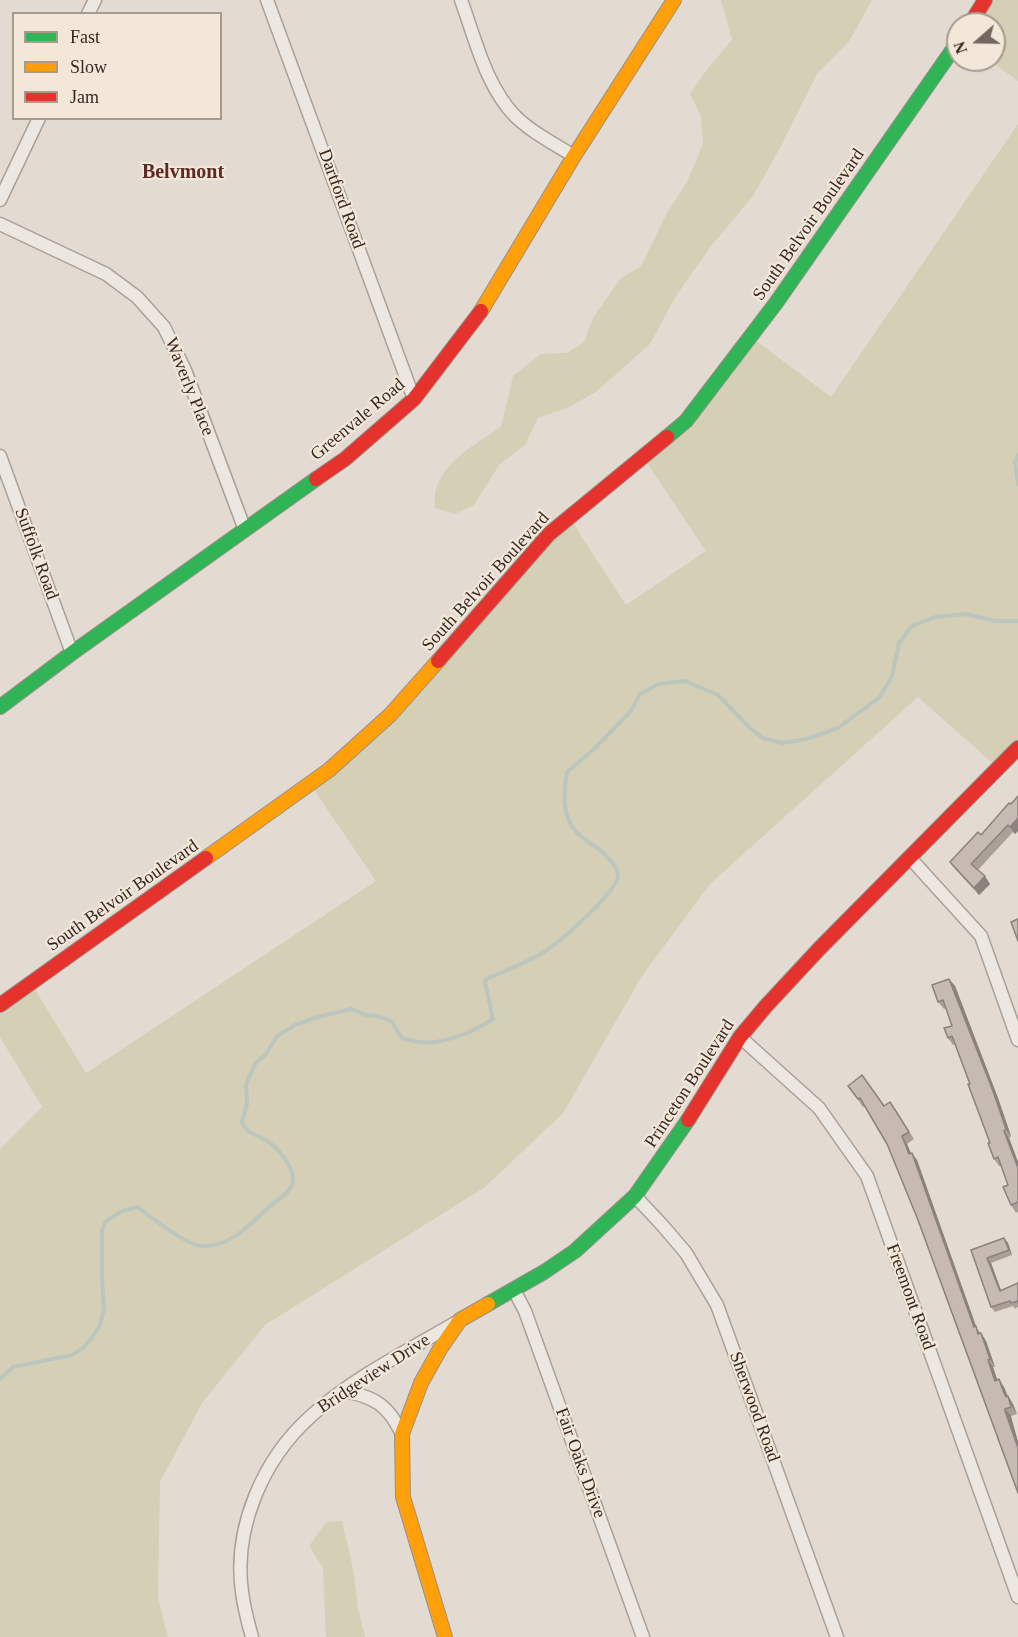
<!DOCTYPE html>
<html>
<head>
<meta charset="utf-8">
<style>
  body { margin:0 }
  #map { position:relative; width:1018px; height:1637px; overflow:hidden; background:#e3dbd1; font-family:Georgia,serif }
  canvas { display:block }
  .legend { position:absolute; left:12px; top:12px; width:210px; height:108px; box-sizing:border-box; background:#f2e7d9; border:2px solid #a79b90; margin:0; padding:8px 10px; list-style:none; font-size:18px; color:#372922 }
  .legend li { display:flex; align-items:center; gap:12px; height:30px }
  .legend b { width:30px; border:2px solid #a79b90 }
  .north { position:absolute; left:946px; top:12px; width:60px; height:60px; box-sizing:border-box; background:#f2e7d9; border:2px solid #a79b90; border-radius:50%; rotate:250deg; font-size:16px; font-weight:700; line-height:24px; text-align:center; color:#372922 }
  .north::after { content:''; display:block; margin:auto; width:21px; height:27px; background:#73675f; clip-path:polygon(50% 0,100% 100%,50% 72%,0 100%) }
</style>
</head>
<body>
<div id="map">
<canvas width="1018" height="1637"></canvas>
<ul class="legend">
<li><b style="height:8px;background:#30b455"></b>Fast</li>
<li><b style="height:8px;background:#ff9f0a"></b>Slow</li>
<li><b style="height:8px;background:#e5322d"></b>Jam</li>
</ul>
<div class="north">N</div>
</div>
<script>
const g = document.querySelector('canvas').getContext('2d');
g.lineJoin = 'round';
function fillPath(path, color) { g.fillStyle = color; g.fill(path, 'evenodd'); }
function stroke(path, color, width, dash) { g.strokeStyle = color; g.lineWidth = width; g.lineCap = dash ? 'butt' : 'round'; g.setLineDash(dash || []); g.stroke(path); }
function label(font, color, halo, rows, align = 'center') {
  g.font = font + ' Georgia,serif'; g.lineWidth = 4.5; g.setLineDash([]); g.textBaseline = 'middle'; g.strokeStyle = halo; g.fillStyle = color; for (const [text, x, y, turn = 0] of rows) {
    g.save(); g.translate(x, y); g.rotate((+turn || 0) * Math.PI / 180); g.textAlign = isNaN(turn) ? turn : align; if (halo) g.strokeText(text, 0, 0); g.fillText(text, 0, 0); g.restore();
  }
}
const green = new Path2D(`
  M721,0H872L850,40L817,74L780,148L753,196L711,246L676,296L650,344L596,392L569,407L538,418L525,445L499,465L474,505L455,514L435,508C435,502 434,494 436,489C445,460 477,443 501,427L513,376L541,354L567,353L584,342L593,318L621,278L641,266L668,211L687,182L703,144L701,116L690,94L705,72L732,40Z
  M985,0H1018V81L989,60H994V24H970Z
  M1018,124V748L998,768L918,697L710,884L642,976L563,1113L485,1187L265,1325L202,1403L160,1482L158,1598L168,1637H0V1149L42,1107L0,1037V1005L31,983L86,1073L376,881L310,784L329,770L569,517L626,605L706,551L643,457L751,337L831,397Z
  M342,1521L353,1569L358,1608L365,1637H326L323,1568L309,1546L326,1522Z`);
const stream = new Path2D(`
  M1018,455L1015,462L1018,484
  M0,1379L13,1367L72,1355L82,1349L90,1340L100,1325L104,1309L102,1280V1230L106,1221L122,1211L138,1207C150,1217 187,1245 201,1246C230,1248 252,1223 271,1205C280,1198 294,1191 293,1178C292,1165 277,1147 267,1141C256,1134 247,1134 242,1122L247,1104L246,1084L255,1064L266,1054L277,1036L295,1025L317,1017L352,1009L365,1015L377,1016L391,1021L402,1038C412,1041 424,1044 435,1042C455,1039 477,1030 493,1019L485,982L486,979C505,971 526,963 544,952C559,942 620,891 618,874C617,869 612,862 608,858C600,848 594,846 584,839C561,822 563,797 567,772L592,751L631,711L640,694L658,684L685,681L718,695L750,728L763,738L782,743L807,739L838,728L880,697L892,676L899,643L912,626L935,617L966,614L995,621H1018`);
const street = new Path2D(`
  M267,0L414,399
  M461,0C475,38 486,87 516,117C533,133 554,144 574,156
  M88,14L95,0
  M0,200L39,118
  M0,224L106,274L137,297L164,327L185,370L245,530
  M0,456L72,653
  M910,858L981,936L1018,1040
  M740,1037L819,1108L867,1176L1018,1597
  M635,1196L663,1226L686,1253L717,1305L837,1637
  M514,1290L525,1311L643,1637
  M344,1391C375,1397 388,1405 402,1434
  M252,1637C248,1623 244,1607 242,1592C233,1528 263,1459 311,1416C350,1380 410,1349 457,1322`);
const fast = new Path2D(`
  M667,437L686,421L776,303L958,42
  M0,707L72,653L316,479
  M488,1304L544,1272L575,1251L635,1196L688,1120`);
const slow = new Path2D(`
  M481,311L574,156L674,0
  M206,858L329,770L390,715L438,661
  M445,1637L403,1497L402,1434L421,1383L440,1349L460,1320L488,1304`);
const jam = new Path2D(`
  M970,24L985,0
  M316,479L345,459L414,399L481,311
  M438,661L549,534L667,437
  M0,1005L206,858
  M688,1120L740,1037L766,1006L819,949L1018,748`);
const wall = new Path2D(`
  M1018,796V831L1015,834L1013,832L978,870L990,884L979,895L955,869L950,862L981,835Z
  M949,979L955,986L998,1098L1011,1136L1009,1138L1018,1162V1212L1016,1213L1011,1205L1008,1185L1001,1166H999L994,1159L990,1143L970,1084L955,1044L953,1045L948,1038L952,1026L946,1008L944,1009L938,1002Z
  M848,1086L884,1106L895,1109L914,1139L907,1144L911,1153L917,1160L977,1329L986,1341L995,1367H993L997,1380L1004,1387L1008,1396L1013,1404L1017,1414L1011,1416V1419L1018,1442V1493L918,1220L887,1144L865,1106L863,1107Z
  M1004,1238L1008,1243L1012,1255L991,1263L1001,1290L1018,1283V1307L1015,1309L1013,1306L995,1312L991,1307L971,1250Z`);
const shadedWall = new Path2D(`
  M1018,818V831L1015,834L1010,827Z
  M985,876L990,884L979,895L974,888Z
  M949,979L955,986L998,1098L1011,1136L1006,1129Z
  M1004,1131L1009,1138L1018,1162V1168Z
  M902,1136L907,1144L914,1161L909,1154Z
  M912,1153L917,1160L977,1329L981,1334L983,1341L974,1327Z
  M1004,1238L1008,1243L1012,1255L1009,1250Z
  M987,1258L991,1263L1003,1296L1000,1291Z
  M981,1333L986,1341L995,1367L990,1359Z
  M988,1360L993,1367L1000,1388L995,1381Z
  M999,1379L1004,1387L1009,1400L1008,1396L1013,1404L1017,1414L1004,1393Z
  M1005,1409L1011,1416L1018,1442V1448Z`);
const building = new Path2D(`
  M1018,796V818L1010,827L1008,825L971,864L985,876L974,888L950,862L978,832L981,835L1009,803L1011,804Z
  M1018,919V941L1011,922Z
  M949,979L993,1091L1006,1129L1004,1131L1018,1168V1202L1011,1205L1003,1187L1008,1185L998,1157L994,1159L988,1143H990L968,1084H970L952,1036L948,1038L944,1028L952,1026L943,1000L938,1002L932,985Z
  M862,1075L884,1106L890,1102L909,1132L902,1136L909,1154L912,1153L974,1327L976,1326L978,1334L981,1333L990,1359L988,1360L995,1381L999,1379L1004,1393L1006,1397L1008,1396L1011,1407L1005,1409V1411L1018,1448V1493L918,1220L887,1144L860,1098L858,1099L848,1086Z
  M1004,1238L1009,1250L987,1258L1000,1291L1018,1283V1301L1011,1303L1010,1301L991,1307L971,1250Z`);
const streetNames = [
  ["Dartford Road",341,199,70],
  ["South Belvoir Boulevard",809,225,-55],
  ["Waverly Place",189,387,68],
  ["Greenvale Road",358,420,-40],
  ["Suffolk Road",36,554,70],
  ["South Belvoir Boulevard",486,582,-48],
  ["South Belvoir Boulevard",123,896,-35],
  ["Princeton Boulevard",690,1084,-57],
  ["Freemont Road",910,1297,70],
  ["Bridgeview Drive",374,1374,-33],
  ["Sherwood Road",754,1407,70],
  ["Fair Oaks Drive",580,1463,70]
];
const neighbourhoodNames = [
  ["Belvmont",183,173]
];
fillPath(green, '#d4cfb5');
stroke(stream, '#bbc7be', 4);
stroke(street, '#a9a199', 15);
stroke(fast, '#98908a', 16);
stroke(slow, '#98908a', 16);
stroke(jam, '#98908a', 16);
stroke(street, '#ece7e1', 12);
stroke(fast, '#30b455', 14);
stroke(slow, '#ff9f0a', 14);
stroke(jam, '#e5322d', 14);
fillPath(wall, '#aaa099');
fillPath(shadedWall, '#8b827d');
fillPath(building, '#c6bab2');
stroke(building, '#8b827d', 1.5);
label('18px', '#372922', '#f2e7d9', streetNames);
label('bold 20px', '#5f2926', '#f2e7d9', neighbourhoodNames);
</script>
</body>
</html>
